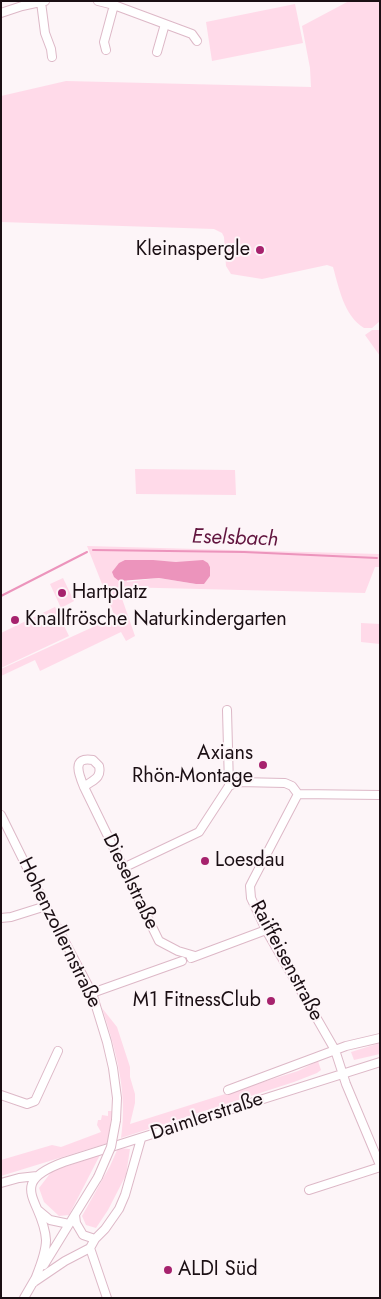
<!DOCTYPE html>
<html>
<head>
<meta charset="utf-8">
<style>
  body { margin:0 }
  #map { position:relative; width:381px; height:1299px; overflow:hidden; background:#fdf5f8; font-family:Jost,sans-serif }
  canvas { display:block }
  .frame { position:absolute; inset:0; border:2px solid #1b0f14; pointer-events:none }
</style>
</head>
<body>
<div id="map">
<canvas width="381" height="1299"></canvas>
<div class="frame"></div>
</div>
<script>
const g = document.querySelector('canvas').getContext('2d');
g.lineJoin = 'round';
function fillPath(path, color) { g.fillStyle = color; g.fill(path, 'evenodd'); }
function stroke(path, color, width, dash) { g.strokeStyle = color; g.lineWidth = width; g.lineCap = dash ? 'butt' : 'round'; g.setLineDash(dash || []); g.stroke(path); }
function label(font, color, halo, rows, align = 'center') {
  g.font = font + ' Jost,sans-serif'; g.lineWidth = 4; g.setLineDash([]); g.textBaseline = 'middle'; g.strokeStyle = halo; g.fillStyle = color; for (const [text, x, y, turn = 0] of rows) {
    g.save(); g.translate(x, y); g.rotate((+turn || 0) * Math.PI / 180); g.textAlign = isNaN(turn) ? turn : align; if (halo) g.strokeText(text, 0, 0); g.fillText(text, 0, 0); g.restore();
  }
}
const green = new Path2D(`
  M349,1H380V321L372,328H364C344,316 339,288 333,267L327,265L262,279L231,274L226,266L224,237L222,233L214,229L1,222V96L66,81L311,87L310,68L302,26Z
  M295,4L303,43L212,61L206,22Z
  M372,330H380V356L365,335Z
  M135,469L235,470L236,495L136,494Z
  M87,546L379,554L380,551V567H375L365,593L118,587L135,636L126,641L121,632L40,671L35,660L1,676V669L115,617ZM125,560C142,560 159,561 176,562C187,563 197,561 208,563L210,567V576L196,584L159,578L127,582Z
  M63,578L74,601L61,608L50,584Z
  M55,607L69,636L1,668V633Z
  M361,623L380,624V644L361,642Z
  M102,1008L117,1027L130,1067V1077L135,1094V1103L130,1124L298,1071L318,1061L321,1070L317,1073L294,1082L121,1138C128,1092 116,1051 102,1008Z
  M380,1043V1054L354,1060L351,1052Z
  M108,1111H112L108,1143L1,1176V1160L52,1145L61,1147L101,1132L97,1125L98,1120H101L102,1115L108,1116Z
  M118,1148L130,1149L126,1175L108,1210L96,1228L86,1225L82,1216L110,1166Z
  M100,1155L69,1215L59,1216L44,1202L39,1188L52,1171Z`);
const water = new Path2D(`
  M125,560H153L176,562L203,560L208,563L210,567V576L204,584H196L159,578L119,581L114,577L112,572L119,563Z`);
const stream = new Path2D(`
  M93,550L244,552L377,558
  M1,596L87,552`);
const street = new Path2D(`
  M98,1L114,5L192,34L197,41
  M41,2L45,33L51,49L52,57
  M1,13L22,6L45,1
  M106,50L104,42L114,5
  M157,52L165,24
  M227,710L229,786
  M84,787C92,780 102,779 99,766L93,760C71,756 79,775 84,787L159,941L178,951L195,956
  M298,794L380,795
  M1,815L46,906L92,993L107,1042L113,1068L117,1098L116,1120
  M123,868L199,832L229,786L238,782L285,783L292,786L298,794L253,880L250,886L251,898L266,930L335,1050L346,1084L380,1165
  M1,918L11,917L46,906
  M191,958L266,930
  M92,993L182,961
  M228,1090L346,1046L380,1038
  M1,1095L27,1104L35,1101L58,1051
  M1,1183L19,1178L37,1176
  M309,1190L380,1167
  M38,1210L50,1220L69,1224
  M75,1215L76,1223L83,1235L95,1239
  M90,1248L107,1298
  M44,1265L98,1177
  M34,1282C39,1269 46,1254 46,1240C44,1201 4,1184 64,1162L380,1062
  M34,1282L65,1261L90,1248L95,1239L105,1229L119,1209L125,1195L141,1139
  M24,1298L35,1279`);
const streetBridge = new Path2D(`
  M98,1177L111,1147L116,1120`);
const markers = [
  [260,250,5,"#a6226d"],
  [62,593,5,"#a6226d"],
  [15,620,5,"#a6226d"],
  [263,765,5,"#a6226d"],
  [205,861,5,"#a6226d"],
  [271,1001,5,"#a6226d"],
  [168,1270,5,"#a6226d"]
];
const poiNames = [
  ["Kleinaspergle",250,250,"right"],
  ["Hartplatz",72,593],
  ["Knallfrösche Naturkindergarten",25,620],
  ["Axians",253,754,"right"],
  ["Rhön-Montage",253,777,"right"],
  ["Loesdau",215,861],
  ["M1 FitnessClub",261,1001,"right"],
  ["ALDI Süd",178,1270]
];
const streetNames = [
  ["Dieselstraße",130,882,64],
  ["Hohenzollernstraße",59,933,64],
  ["Raiffeisenstraße",286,961,62],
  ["Daimlerstraße",207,1117,-18]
];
const waterNames = [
  ["Eselsbach",235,539,2]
];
fillPath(green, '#ffdae9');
fillPath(water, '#ec94bc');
stroke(stream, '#ec94bc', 2);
stroke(street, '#ddb8c7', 10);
stroke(street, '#fff', 8);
stroke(streetBridge, '#ddb8c7', 10, []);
stroke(streetBridge, '#fff', 8);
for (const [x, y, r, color] of markers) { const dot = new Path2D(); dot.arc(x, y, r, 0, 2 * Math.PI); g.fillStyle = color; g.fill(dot); stroke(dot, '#fdf5f8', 2); }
label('20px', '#1b0f14', '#fdf5f8', poiNames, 'left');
label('20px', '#1b0f14', '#fdf5f8', streetNames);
label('italic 21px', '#61143e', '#fdf5f8', waterNames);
</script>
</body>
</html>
